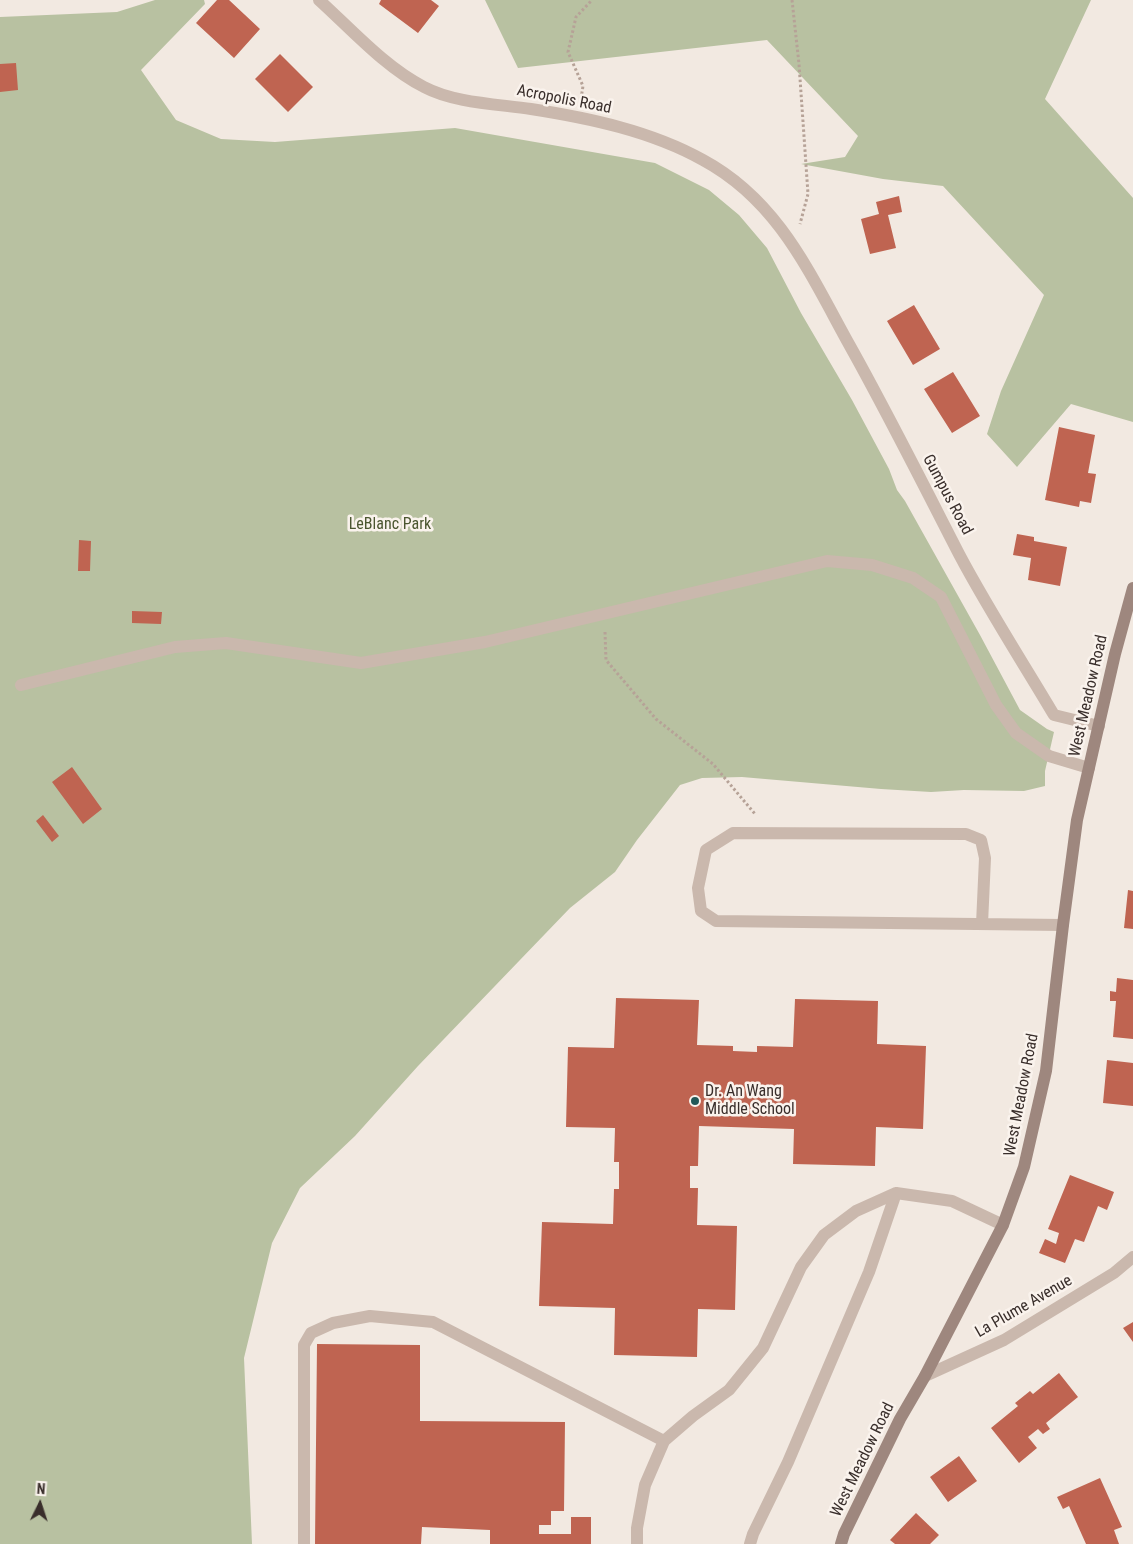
<!DOCTYPE html>
<html>
<head>
<meta charset="utf-8">
<style>
  body { margin:0 }
  #map { position:relative; width:1133px; height:1544px; overflow:hidden; background:#f2e9e1; font-family:"Roboto Condensed",sans-serif }
  canvas { display:block }
  .north { position:absolute; left:15px; top:1479px; width:50px; height:50px; -webkit-text-stroke:4px #faf3ed; paint-order:stroke; rotate:4deg; font-size:14px; font-weight:700; line-height:20px; text-align:center; color:#392e2b }
  .north::after { content:''; display:block; margin:auto; width:18px; height:22px; background:#392e2b; clip-path:polygon(50% 0,100% 100%,50% 72%,0 100%) }
</style>
</head>
<body>
<div id="map">
<canvas width="1133" height="1544"></canvas>
<div class="north">N</div>
</div>
<script>
const g = document.querySelector('canvas').getContext('2d');
g.lineJoin = 'round';
function fillPath(path, color) { g.fillStyle = color; g.fill(path, 'evenodd'); }
function stroke(path, color, width, dash) { g.strokeStyle = color; g.lineWidth = width; g.lineCap = dash ? 'butt' : 'round'; g.setLineDash(dash || []); g.stroke(path); }
function label(font, color, halo, rows, align = 'center') {
  g.font = font + ' "Roboto Condensed",sans-serif'; g.lineWidth = 5; g.setLineDash([]); g.textBaseline = 'middle'; g.strokeStyle = halo; g.fillStyle = color; for (const [text, x, y, turn = 0] of rows) {
    g.save(); g.translate(x, y); g.rotate((+turn || 0) * Math.PI / 180); g.textAlign = isNaN(turn) ? turn : align; if (halo) g.strokeText(text, 0, 0); g.fillText(text, 0, 0); g.restore();
  }
}
const green = new Path2D(`
  M155,0H204L205,4L141,70L176,120L221,139L275,142L455,128L655,163L709,190L739,215L767,248L801,313L852,400L889,469L897,490L905,501L980,635L1020,710L1047,729L1054,732L1045,771V786L1024,791L964,790L931,792L881,789L742,777L702,778L680,785L637,840L615,872L570,908L418,1066L355,1136L300,1188L272,1243L244,1358L252,1544H0V17L117,12Z
  M485,0H1091L1045,99L1133,198V422L1071,404L1017,467L987,434L1001,391L1044,295L943,186L883,179L801,164L845,157L858,136L767,40L518,68Z`);
const building = new Path2D(`
  M217,0H229L260,29L234,58L196,23Z
  M381,0H431L439,6L418,33L379,4Z
  M280,54L313,87L288,112L255,79Z
  M16,63L18,90L0,92V64Z
  M899,196L902,212L888,215L896,248L870,254L861,219L879,214L876,202Z
  M914,305L940,349L913,365L887,321Z
  M953,372L980,416L952,433L924,389Z
  M1059,427L1095,435L1088,473L1096,474L1091,503L1080,501L1079,507L1045,500Z
  M1017,534L1034,537V541L1067,547L1060,586L1028,580L1031,558L1013,555Z
  M79,540L91,541L90,571H78Z
  M132,611L162,612L161,624L132,623Z
  M72,767L102,809L83,824L52,782Z
  M43,815L59,836L52,842L36,821Z
  M1128,890L1133,891V929L1124,928Z
  M1117,978L1133,980V1039L1113,1037L1116,1001H1110V991L1116,992Z
  M616,998L699,1000L697,1045L733,1046V1051L757,1052V1046L793,1047L795,999L878,1001L877,1044L926,1046L923,1129L876,1127L875,1166L793,1164L794,1129L699,1126L698,1166H690V1188H698L697,1225L737,1226L735,1310L698,1309L697,1357L614,1355L615,1308L539,1306L542,1222L613,1224L614,1189H619V1162H614L615,1128L566,1127L568,1047L614,1048Z
  M1107,1060L1133,1063V1106L1103,1103Z
  M1070,1175L1114,1192L1107,1210L1098,1206L1084,1242L1075,1239L1065,1263L1039,1253L1045,1239L1056,1244L1059,1233L1048,1229Z
  M1133,1322V1342L1123,1328Z
  M317,1344L420,1345V1421L565,1422L564,1511H551V1525H539V1534H571V1517H591V1544H490V1530L422,1527L421,1544H315Z
  M1059,1373L1078,1397L1046,1423L1050,1429L1043,1434L1038,1429L1028,1437L1037,1448L1019,1463L991,1428L1018,1406L1015,1403L1030,1391L1033,1394Z
  M959,1456L977,1481L948,1502L930,1477Z
  M1100,1478L1122,1527L1114,1530L1119,1544H1086L1069,1506L1063,1509L1057,1497Z
  M916,1513L939,1535L930,1544H895L890,1540Z`);
const path = new Path2D(`
  M792,0L799,64L808,194L800,224
  M581,99L583,86L568,52L576,17L592,0
  M605,632L606,660L656,719L713,764L755,814`);
const lane = new Path2D(`
  M21,685L175,647L226,643L361,663L485,642L827,561L872,565L913,578L941,597L996,705L1016,733L1049,756L1089,768
  M982,924L985,858L981,840L966,834L733,833L706,850L698,888L701,911L716,921L1063,925
  M304,1544V1345L311,1333L333,1323L370,1316L433,1322L664,1441
  M637,1544V1528L645,1485L664,1441L693,1416L729,1390L763,1348L801,1267L824,1235L856,1211L896,1193L952,1201L1003,1225
  M750,1544L753,1534L788,1462L869,1272L896,1193`);
const street = new Path2D(`
  M319,0C351,29 386,68 424,87C454,103 497,104 531,109C589,118 651,131 703,160C779,201 810,274 850,346C888,414 923,484 959,554C988,609 1022,661 1054,715L1099,726
  M925,1376L1004,1340L1114,1273L1133,1257`);
const secondary = new Path2D(`
  M841,1544L844,1534L900,1419L925,1376L1003,1225L1024,1167L1046,1071L1063,925L1077,820L1115,654L1133,588`);
const markers = [
  [695,1101,5,"#225858"]
];
const streetNames = [
  ["Acropolis Road",564,100,11],
  ["Gumpus Road",947,495,62],
  ["West Meadow Road",1089,696,-77],
  ["West Meadow Road",1022,1095,-79],
  ["La Plume Avenue",1024,1307,-30],
  ["West Meadow Road",863,1460,-64]
];
const parkNames = [
  ["LeBlanc Park",390,525]
];
const poiNames = [
  ["Dr. An Wang",705,1092],
  ["Middle School",705,1110]
];
fillPath(green, '#b8c1a1');
fillPath(building, '#bf6451');
stroke(path, '#b6a297', 3, [2.5, 2.5]);
stroke(lane, '#cab8ad', 12);
stroke(street, '#cab8ad', 12);
stroke(secondary, '#9e877e', 12);
for (const [x, y, r, color] of markers) { const dot = new Path2D(); dot.arc(x, y, r, 0, 2 * Math.PI); g.fillStyle = color; g.fill(dot); stroke(dot, '#faf3ed', 2); }
label('16px', '#392e2b', '#faf3ed', streetNames);
label('16px', '#4b5630', '#faf3ed', parkNames);
label('16px', '#392e2b', '#faf3ed', poiNames, 'left');
</script>
</body>
</html>
